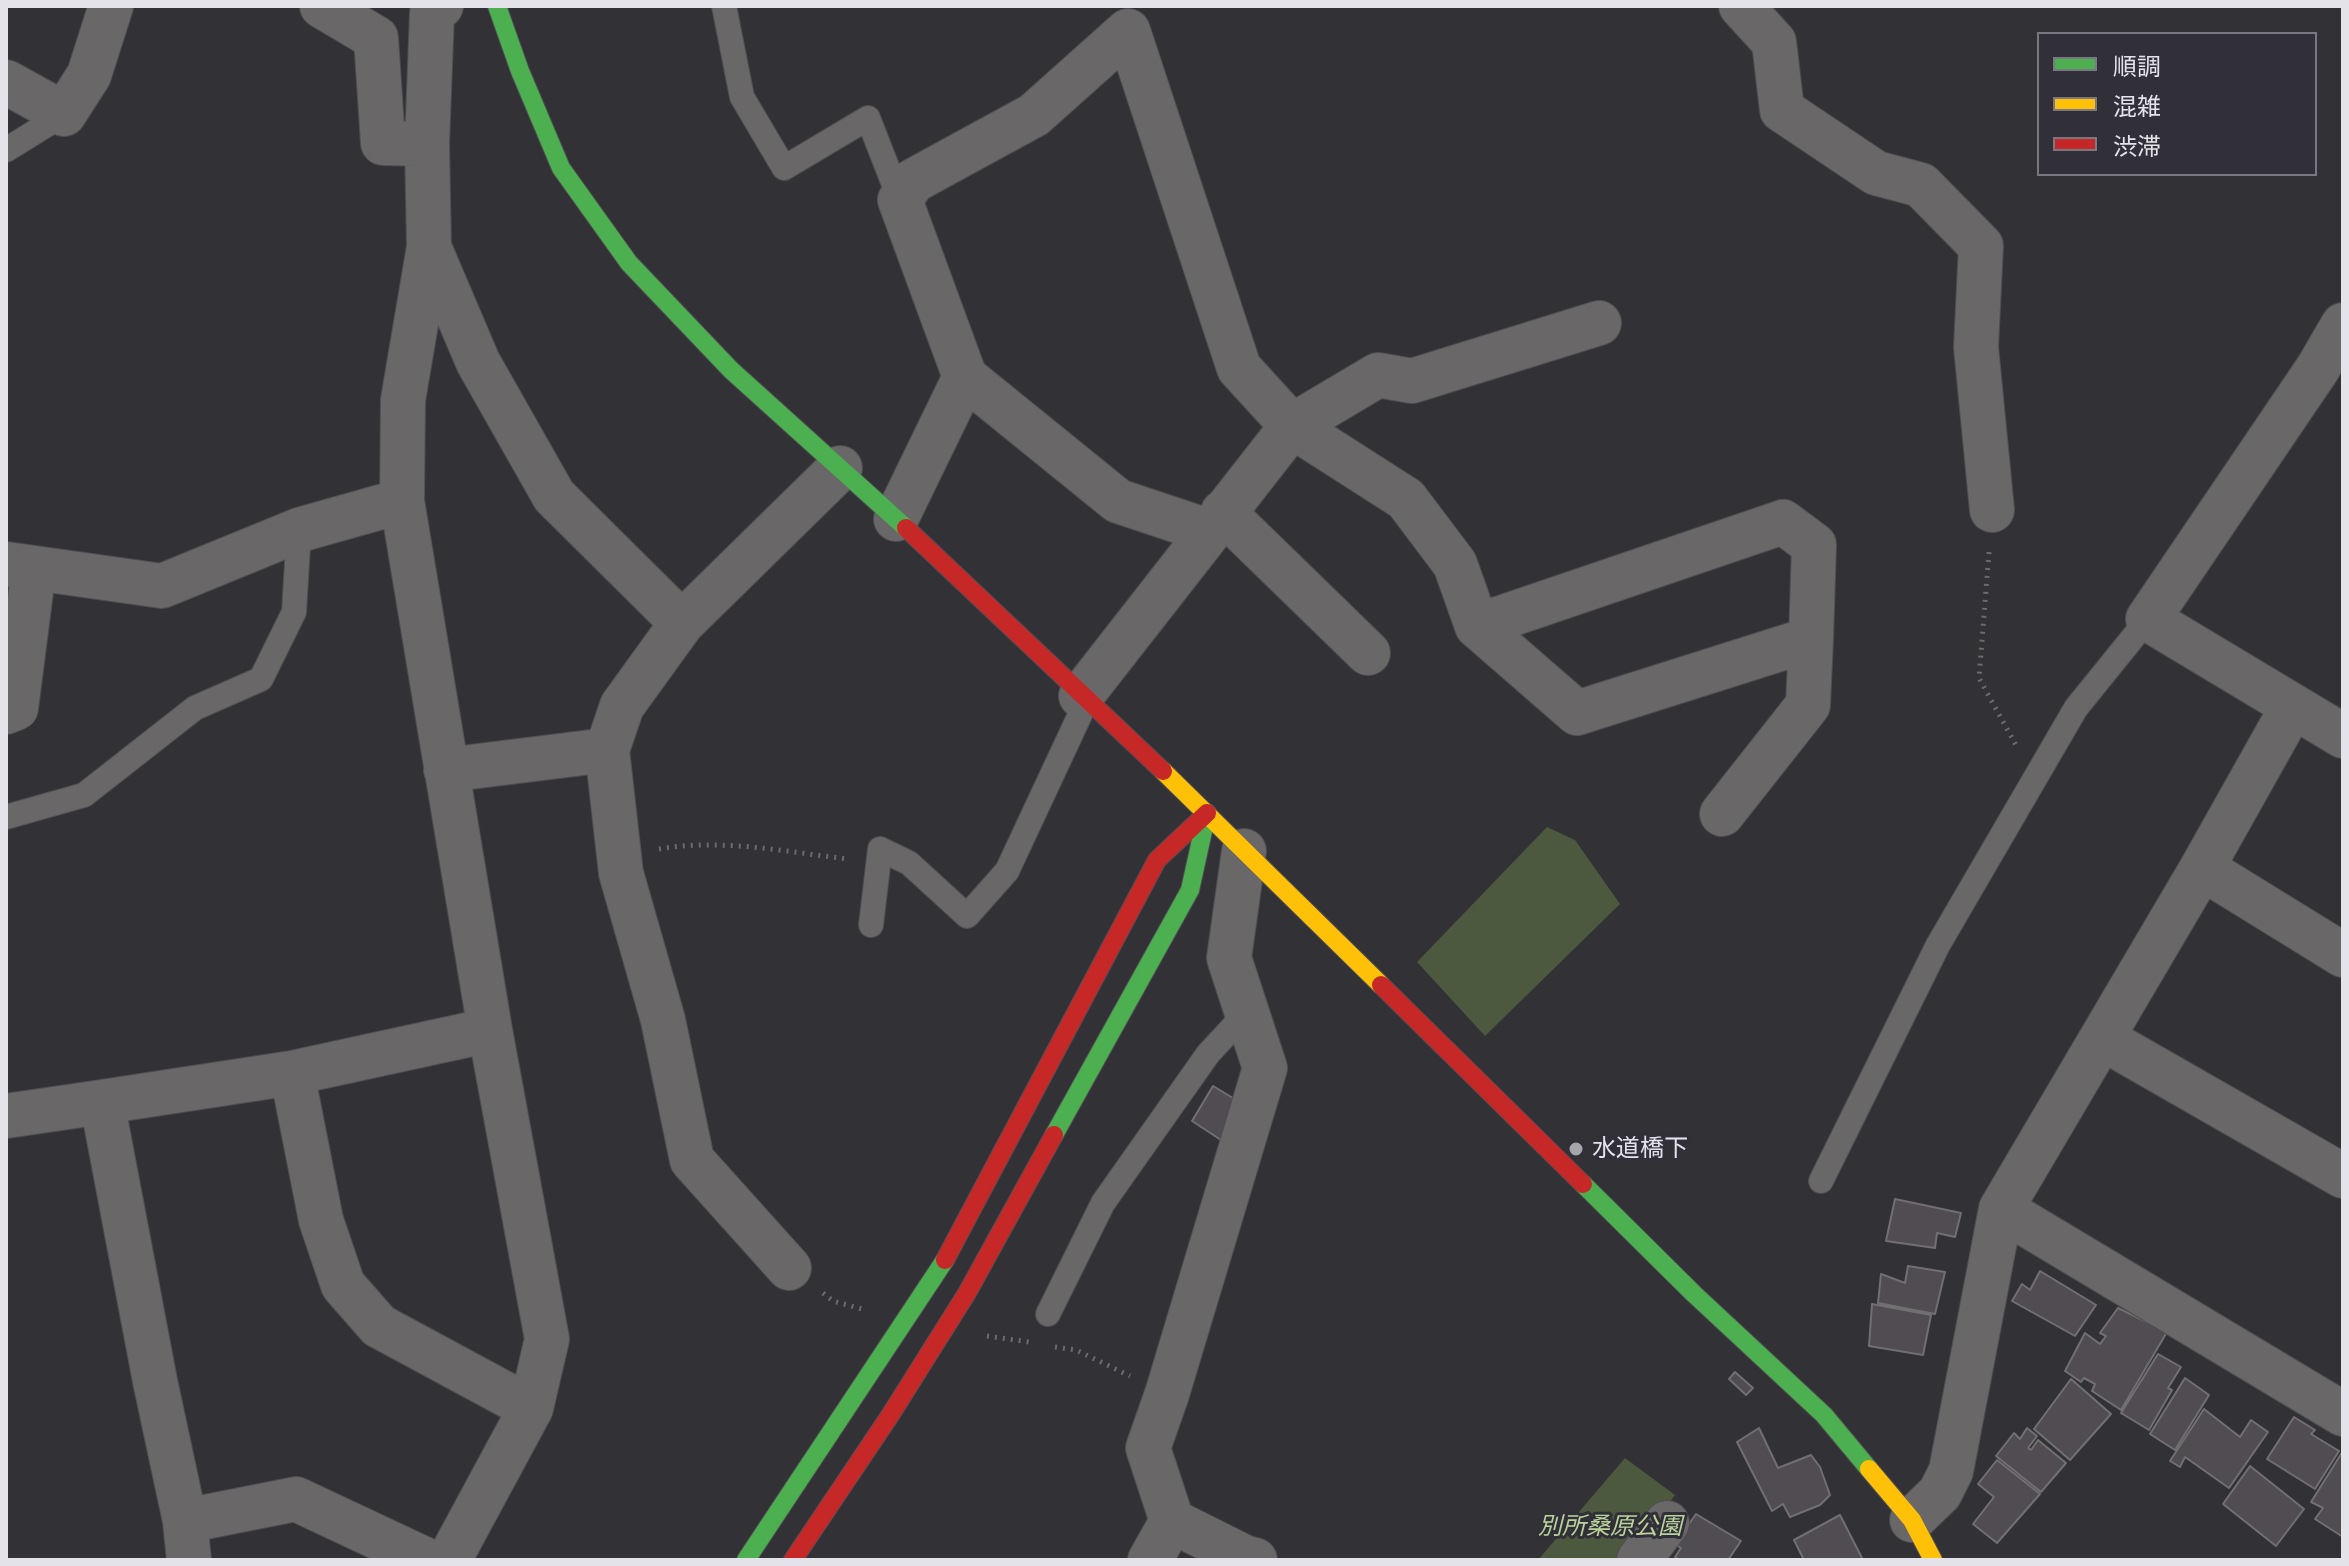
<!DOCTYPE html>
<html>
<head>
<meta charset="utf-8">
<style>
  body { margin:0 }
  #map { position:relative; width:2349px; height:1566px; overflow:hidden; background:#323136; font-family:"IBM Plex Serif","Noto Sans JP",serif }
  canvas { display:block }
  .frame { position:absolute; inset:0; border:8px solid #e4e3e9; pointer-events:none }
  .legend { position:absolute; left:2037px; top:32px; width:280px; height:144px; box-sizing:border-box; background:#312f38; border:2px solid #79777f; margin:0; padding:10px 14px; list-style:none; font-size:24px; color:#e4e3e9 }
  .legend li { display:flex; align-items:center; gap:16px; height:40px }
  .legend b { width:40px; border:2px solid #79777f }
</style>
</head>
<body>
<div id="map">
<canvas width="2349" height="1566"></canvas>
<div class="frame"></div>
<ul class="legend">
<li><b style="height:10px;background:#4caf50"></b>順調</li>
<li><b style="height:10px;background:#ffc107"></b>混雑</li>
<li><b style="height:10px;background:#c62828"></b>渋滞</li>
</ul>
</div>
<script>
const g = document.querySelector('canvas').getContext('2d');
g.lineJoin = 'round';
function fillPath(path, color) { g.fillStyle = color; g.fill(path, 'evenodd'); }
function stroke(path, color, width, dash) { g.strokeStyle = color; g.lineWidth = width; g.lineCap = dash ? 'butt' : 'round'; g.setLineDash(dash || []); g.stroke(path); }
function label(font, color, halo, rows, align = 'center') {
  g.font = font + ' "IBM Plex Serif","Noto Sans JP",serif'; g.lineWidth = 6; g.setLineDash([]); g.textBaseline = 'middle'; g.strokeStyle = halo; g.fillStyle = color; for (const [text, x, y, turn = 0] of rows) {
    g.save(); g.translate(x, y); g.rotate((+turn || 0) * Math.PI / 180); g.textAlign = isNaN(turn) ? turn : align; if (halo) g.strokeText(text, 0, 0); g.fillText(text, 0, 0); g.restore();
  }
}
const green = new Path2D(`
  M1547,827L1575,840L1620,904L1485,1036L1417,962Z
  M1625,1458L1675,1495L1627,1560H1538Z`);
const building = new Path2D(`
  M1213,1086L1238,1101L1221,1140L1192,1121Z
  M1895,1199L1961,1213L1955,1237L1937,1233L1935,1248L1886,1241Z
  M1908,1266L1945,1272L1935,1314L1878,1303L1881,1274L1905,1283Z
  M2040,1271L2096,1305L2075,1336L2012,1301L2022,1284L2030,1290Z
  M1872,1304L1931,1315L1923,1355L1869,1346Z
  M2118,1308L2167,1332L2121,1410L2092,1391L2095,1384L2084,1378L2081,1382L2065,1371L2085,1333L2100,1344L2106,1336L2100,1333Z
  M2158,1354L2181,1367L2168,1388L2172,1390L2149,1430L2121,1413Z
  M1735,1372L1753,1388L1746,1395L1729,1379Z
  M2185,1378L2209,1395L2175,1450L2150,1434Z
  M2071,1379L2111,1414L2070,1460L2034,1429Z
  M2204,1409L2240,1437L2251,1420L2268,1432L2229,1488L2185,1457L2180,1467L2170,1461Z
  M2294,1417L2315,1430L2311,1434L2339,1451L2315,1489L2267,1459Z
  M1759,1428L1778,1468L1811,1455L1820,1467L1830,1495L1820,1505L1790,1517L1783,1504L1772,1511L1737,1442Z
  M2027,1428L2037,1436L2028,1448L2031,1450L2038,1440L2066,1463L2041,1492L1996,1456L2014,1433L2020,1439Z
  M2343,1451V1537L2315,1519L2323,1508L2311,1502Z
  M1997,1460L2040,1494L1997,1543L1973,1524L1994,1497L1978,1484Z
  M2250,1466L2304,1509L2276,1546L2223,1504Z
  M1696,1514L1741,1541L1728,1560H1679L1675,1557L1681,1548L1675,1544Z
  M1840,1515L1863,1560H1804L1794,1540Z`);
const path = new Path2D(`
  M1989,552L1979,678L2017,747
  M659,849C722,838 786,852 848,859
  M823,1293L833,1301L862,1309
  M987,1336L1029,1342
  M1055,1347L1076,1350L1130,1376`);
const lane = new Path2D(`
  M724,6L742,97L784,168L868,118L900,200
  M6,150L64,114
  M6,817L84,795L195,708L261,679L294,612L299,530
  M871,925L880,849L909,863L967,916L1007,871L1086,702
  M1821,1181L1938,945L2076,708L2148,619
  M1048,1314L1103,1203L1208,1054L1246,1013`);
const street = new Path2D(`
  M322,6L376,38L383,143L427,144
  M441,6L432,13L427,144L429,247L403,400L402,501L490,1030L547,1339L531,1408L449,1560
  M1741,6L1774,42L1782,110L1876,173L1921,185L1981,246L1976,347L1992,510
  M6,82L64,114L89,75L111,6
  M429,247L478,362L554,496L682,623
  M2343,325L2318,368L2148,619L2343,736
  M965,377L1118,501L1208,531
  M1223,512L1368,653
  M896,519L965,377L900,200L913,181L1034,115L1128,31L1239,368L1292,426L1406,499L1455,564L1477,626L1577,713L1811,639L1814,545L1783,522L1477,626
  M6,564L162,586L299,530L402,501
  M1081,696L1292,426L1378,375L1412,381L1599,323
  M6,712L16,708L34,568
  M607,750L621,873L663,1020L692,1160L789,1268
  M446,770L607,750L622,706L682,623L840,468
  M1722,814L1808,705L1811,639
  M2202,868L2343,955
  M2102,1038L2343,1176
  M292,1073L321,1220L343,1285L379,1326L531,1408
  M102,1102L292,1073L490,1030
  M6,1116L102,1102L155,1381L185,1521L189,1560
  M2001,1209L2343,1414
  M1912,1520L1940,1493L1951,1471L2001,1209L2202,868L2293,706
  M185,1521L296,1499L426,1560
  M1172,1521L1246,1558L1255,1560
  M1150,1560L1172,1521L1148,1448L1167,1394L1265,1068L1229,958L1244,851
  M1639,1560L1667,1523`);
const fast = new Path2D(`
  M497,6L520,71L561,168L629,263L731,370L906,528
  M1054,1135L1190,890L1207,813
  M1583,1184L1694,1294L1824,1415L1869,1469
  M746,1560L945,1260`);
const slow = new Path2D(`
  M1163,771L1381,985
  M1869,1469L1912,1520L1933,1560`);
const jam = new Path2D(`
  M906,528L1163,771
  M1381,985L1583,1184
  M945,1260L1157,860L1207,813
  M793,1560L891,1414L967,1293L1054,1135`);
const markers = [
  [1576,1149,8,"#a6a5aa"]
];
const poiNames = [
  ["水道橋下",1592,1149]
];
const parkNames = [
  ["別所桑原公園",1610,1527]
];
fillPath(green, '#4d593f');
fillPath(building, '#514b52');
stroke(building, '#716f72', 2);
stroke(lane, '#4f4e52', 26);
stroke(street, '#4f4e52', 46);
stroke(fast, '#4f4e52', 20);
stroke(slow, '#4f4e52', 20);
stroke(jam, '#4f4e52', 20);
stroke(path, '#6c6b6c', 5, [2, 6]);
stroke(lane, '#696768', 24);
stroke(street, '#696768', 44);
stroke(fast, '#4caf50', 18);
stroke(slow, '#ffc107', 18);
stroke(jam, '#c62828', 18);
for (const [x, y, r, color] of markers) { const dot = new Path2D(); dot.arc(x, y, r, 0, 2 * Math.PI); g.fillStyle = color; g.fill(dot); stroke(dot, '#312f38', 3); }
label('24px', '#e4e3e9', '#312f38', poiNames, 'left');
label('italic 24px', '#bad39a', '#312f38', parkNames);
</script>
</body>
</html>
